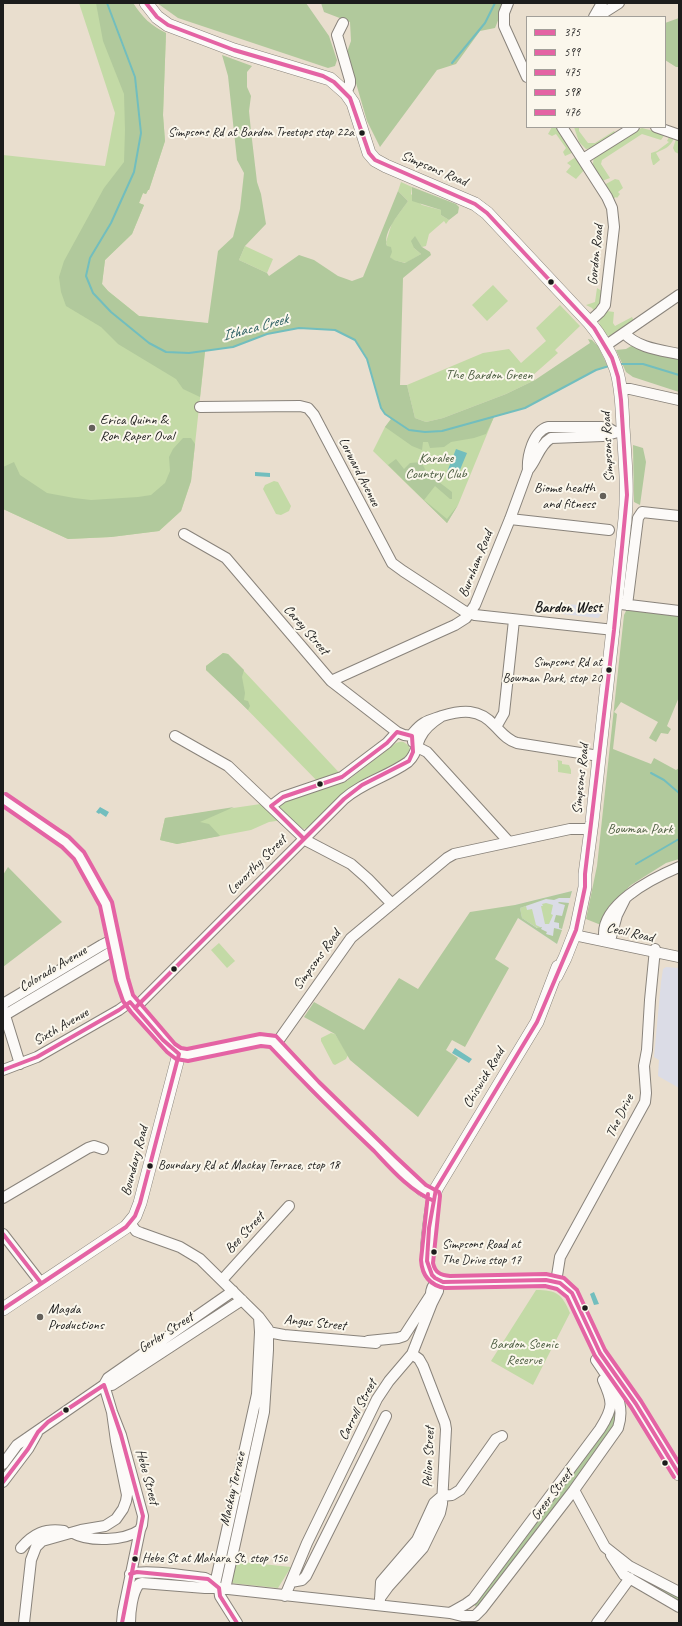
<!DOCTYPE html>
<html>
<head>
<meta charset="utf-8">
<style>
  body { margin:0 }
  #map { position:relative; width:682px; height:1626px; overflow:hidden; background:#e9dece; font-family:Caveat,sans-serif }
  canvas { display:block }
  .frame { position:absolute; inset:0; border:4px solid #1c1c1c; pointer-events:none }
  .legend { position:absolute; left:526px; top:16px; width:140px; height:112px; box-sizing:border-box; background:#fbf7ec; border:1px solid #a29f99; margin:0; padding:5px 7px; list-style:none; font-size:12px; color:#1c1c1c }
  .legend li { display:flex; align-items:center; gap:8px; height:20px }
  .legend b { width:20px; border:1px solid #a29f99 }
</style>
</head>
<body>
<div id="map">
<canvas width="682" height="1626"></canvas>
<div class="frame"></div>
<ul class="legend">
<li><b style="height:5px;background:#e463a4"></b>375</li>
<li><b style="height:5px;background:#e463a4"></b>599</li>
<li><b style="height:5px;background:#e463a4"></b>475</li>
<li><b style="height:5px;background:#e463a4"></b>598</li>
<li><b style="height:5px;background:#e463a4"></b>476</li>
</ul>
</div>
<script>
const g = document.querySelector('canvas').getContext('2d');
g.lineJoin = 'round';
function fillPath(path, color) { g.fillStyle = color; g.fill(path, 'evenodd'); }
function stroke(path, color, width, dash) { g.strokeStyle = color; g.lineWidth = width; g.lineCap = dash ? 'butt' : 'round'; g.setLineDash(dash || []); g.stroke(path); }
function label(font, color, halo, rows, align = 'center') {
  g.font = font + ' Caveat,sans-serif'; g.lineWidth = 4; g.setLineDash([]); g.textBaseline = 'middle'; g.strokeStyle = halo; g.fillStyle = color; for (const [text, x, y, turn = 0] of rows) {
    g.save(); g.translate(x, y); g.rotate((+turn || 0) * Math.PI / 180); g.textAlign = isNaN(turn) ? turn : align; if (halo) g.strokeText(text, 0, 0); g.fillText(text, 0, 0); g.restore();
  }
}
const built = new Path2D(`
  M597,603H602L601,615L598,618L562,614L563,604L596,606Z
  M572,891L557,944L518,918L515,905Z
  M666,967L679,968V1088L658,1076L659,1060L654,1057L661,982L663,969Z`);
const green = new Path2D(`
  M79,3H133C142,17 151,26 166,33L163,115L165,141L149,190H148L146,194L143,193L139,203L144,205L132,234L105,260L102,284L108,291L139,316L214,324L206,343L191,481L181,511L159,531L111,537L68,539L3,509V155L105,166L115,113Z
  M552,127H556L574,152L565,156L563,152L566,148L556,134L552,136L548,134Z
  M574,127H579V131L588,143H595L614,131L616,133L592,148L586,149L579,142Z
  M642,128L665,134L661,140L642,134L602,160L601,164L610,178L602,181C596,172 589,165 596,155L637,130Z
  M670,135L674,138C670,148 665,148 656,153L660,160L654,165H653L651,158V153L657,151L669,142L667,141Z
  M676,139L679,140V154L675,152L673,148Z
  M577,156L585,169L576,179L566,172L571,166L567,163Z
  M615,179L619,180L623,188L618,192L620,194L617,198L616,197L613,199L604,185Z
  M401,182L412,187L411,194L422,205L441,210V215L449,220L446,224L444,221L429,234L426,246L422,247L415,237L414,248L421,254L406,263L393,260L390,257L386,242L392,223L408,201L398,191Z
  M245,246L273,259L267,273L239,260Z
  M493,285L508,301L487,321L472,305Z
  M597,288L602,291L601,305L594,311L592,308L586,305L595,302Z
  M560,305L580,326L555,350L558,353L532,376L535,380L506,394L443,418L426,422L415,418L407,385L483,353L509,349L521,363L546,341L536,328Z
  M607,311L614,312L613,323L615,326L632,317L634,321L610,336L606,335C598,323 596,321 607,311Z
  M494,417L458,505L447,523L373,451L385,427L391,419L409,430Z
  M274,481L278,482L291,506L289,511L281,515L276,514L263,489L265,485Z
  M223,653L228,654L347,781L396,743C400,742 402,741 405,743C426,755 371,775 364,779C356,784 350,791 343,797C331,807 320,818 308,828L303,829L290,819L269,822L251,830L177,844L160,840L165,818L288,800L324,788L232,694L206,670V666Z
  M557,760L562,761V764L569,765L571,770V774L558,772V762Z
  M546,903L553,905L551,914L553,915L549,924H545L541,906H543L542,904Z
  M526,906L527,910L532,909L536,925L540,927L539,929L522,918L520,908Z
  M219,943L235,961L227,968L211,950Z
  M331,1033L335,1034L348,1055L346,1059L335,1065L333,1064L321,1041V1038Z
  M536,1290C557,1290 562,1294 570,1313L533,1385L491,1361Z
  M233,1561L291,1567L278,1588L230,1583Z`);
const forest = new Path2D(`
  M96,3H133C142,17 151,26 166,33L163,115L165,141L149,190H148L146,194L143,193L139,203L144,205L132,234L105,260L102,284L108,291L139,316L208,323L218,251L233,237L240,209L244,173L237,160L228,76L222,55L252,66L247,72V87L251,96L249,111L251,131L257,182L261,194L266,224L245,246L239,260L267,273L269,276L299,255L314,260L338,276L352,281L363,277L398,191L408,201C401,212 382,232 387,246L391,247L392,252L390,257L394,260L405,263L421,254L414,248L411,241L415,236L422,247L430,252L431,255L403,278L400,385H407L415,418L426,422L443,418L506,394L535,380L590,343L588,339L592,340L598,346L608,367L596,370L525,408L494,417L486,434L474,438L451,442L444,447L430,448L428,442H423L422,450L412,446L385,427L391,419L385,414L381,408L367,358L355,340L335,330L299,328L267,334L233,347L205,351L200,397L183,389L176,379L118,344L101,327L66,306L61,292L59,277L64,261L104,188L124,162L125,130L124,94L103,41Z
  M157,3H306L329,36L337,60L335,66L328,68L178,18Z
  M321,3H505L495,28L480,31L456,64L437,70L380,147L367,121L347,52L351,41L350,22L324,12Z
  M679,18V67H676L665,60V23Z
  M412,187L456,204L459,207L458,213L449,220L441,215V210L412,201Z
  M633,345L679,356V392L633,377L626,372L616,350L626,349Z
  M183,438H191L195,444L191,481L181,511L159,531L111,537L68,539L3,509V467L14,462L20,475L47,493L74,498L91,500L138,497L151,495L165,483L170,471L169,457L173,449Z
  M633,445L643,448L646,462L640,505L634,502Z
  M396,459L404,469L410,463L421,462L430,478L435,479L452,492V499H450L435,486L424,500L447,519L458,505L447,523L388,465Z
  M632,609L679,614V697L667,726L671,729L668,734L661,733L656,742L649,738L658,722L621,702L614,712L617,714L613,749L651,764L654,758L676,770L679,768V859L666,863L631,885L609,906L604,924L601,925L586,919L597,866L624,615L626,611Z
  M223,653L228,654L244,670L242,677L245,693L244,700L248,701L250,706L248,710L206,670V666Z
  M234,807L200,822L209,824L220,836L177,844L160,840L165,818Z
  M8,867L62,922L3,967V875Z
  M572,891L570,898H559L554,900L546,899L520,908L522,918L537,928L542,927L541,929L547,932L546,934L553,936L554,928L562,930L557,944L518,918L495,959L509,968L465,1047L452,1040L446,1050L458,1058L418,1117L350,1060L335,1034L304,1017L314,1002L364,1030L399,978L418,989L470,912L515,905Z
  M559,902L569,903L562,929L559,928V923L554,922L556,915L562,916L565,905L558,903Z
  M612,1388L617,1420L610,1436L477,1608L476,1607L474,1604L603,1430Z
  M626,1567L679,1597V1603L624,1571Z
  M143,1576L205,1581L206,1584L143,1580L125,1619L134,1579Z`);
const water = new Path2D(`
  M456,449L467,453L457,477L447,472Z
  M255,472L270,473V477L255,476Z
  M100,807L109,812L106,817L100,813L99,814L96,812Z
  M455,1048L472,1059L469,1063L452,1053Z
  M594,1292L599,1304L594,1305L590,1294Z`);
const stream = new Path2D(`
  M107,3L135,77L141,133L134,172L111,223L90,258L86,276L93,293L111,312L149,343L166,352L189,353L233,347L267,334L299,328L335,330L355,340L367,359L381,408L385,414L409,430L425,432L442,431L525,408L596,370L609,366
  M452,63L485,23L495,3
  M619,364H643L679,375
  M651,773L664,780L679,793
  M636,864L679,839`);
const minor = new Path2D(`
  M508,3L504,13V26L527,77
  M594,17L602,3
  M597,17L619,3
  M343,23L337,35L350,80V84L346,93
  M562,127L607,197L612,208L614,227L605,305L600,312L589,322
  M656,127L679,135
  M583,159L634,127
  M624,333C638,348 660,350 679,354
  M605,346L679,295
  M620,389H630L679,400
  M200,407L300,406L308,408L314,415L392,563L403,571L464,611L475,615L614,630
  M528,470C537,460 539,445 551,438L603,436L618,432
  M510,519L609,530
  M184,534L226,558L331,681L397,732L404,735L412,736
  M621,604L679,611
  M627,605L638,518L642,512L679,516
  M331,681L455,625L466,618L475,605L510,519L528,470C527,457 533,431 548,427H601L608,428L615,432
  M496,727L504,713L514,620
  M175,736L228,766L307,841L351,864L368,879L392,904
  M414,740L417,747L427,752L509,842
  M413,742V733C423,721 428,721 442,716C462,710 479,708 495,726C502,733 507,740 517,743L599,756
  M271,806L283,797L342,777L387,743L397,732
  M625,899L617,915L611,937L605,941C596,906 653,878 679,867
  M574,935L679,957
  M3,1004L102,945L114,939
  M135,1008L344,799C363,782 387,777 408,762C416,755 416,747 420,738C424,729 434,721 442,716
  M3,1009L20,1064
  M5,1015L116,949
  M276,1044L351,938L447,858L454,854L570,829H591
  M3,1070L37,1057L119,1010L130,1002
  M3,1198L88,1148L94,1146L103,1149
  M130,1223L136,1231L141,1233L180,1247L200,1259L259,1317L268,1329V1350L264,1412L225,1589
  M3,1234L41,1283
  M222,1280L289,1206
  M556,1282L560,1257L645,1102L646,1093L644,1066L647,1050L650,1000L655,949
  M268,1332L284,1335L376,1343
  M368,1341L398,1338L404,1336L430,1296
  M104,1385L112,1412L121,1435L143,1516L142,1525L140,1530L123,1612L122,1623
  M104,1385H112L242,1300
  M3,1464L17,1445L104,1385L108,1378L233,1291
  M3,1482L28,1449L37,1433
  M574,1490L605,1547L629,1566L679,1592
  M442,1496L452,1495L460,1490L496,1439L502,1436
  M73,1533C89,1542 124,1541 140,1530
  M21,1548C33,1534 45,1528 64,1531
  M611,1555L624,1575L679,1607
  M130,1574C146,1569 187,1576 205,1578L211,1581L219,1588
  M291,1582L302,1580L306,1576L386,1416
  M215,1584L257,1394L260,1332L259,1317
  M219,1588L220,1596L237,1623
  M285,1596L307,1543L377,1399L389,1381L412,1354L432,1303L438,1291L439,1281C430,1285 430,1295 432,1303
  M380,1598L388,1587L423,1548L440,1513L442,1504L446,1429L445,1423L423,1366L419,1359L412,1354
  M380,1600L381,1582L417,1540L434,1503L442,1496
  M450,1613L466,1604L473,1599L600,1429C614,1407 613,1402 603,1380
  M24,1623L31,1560L36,1547L42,1541L81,1530L105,1526L116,1519L123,1509L126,1501L127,1495L116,1441L112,1412
  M130,1623C130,1612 132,1593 139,1584L142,1583L205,1588H219L450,1613L462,1616H475L482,1609L574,1490L618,1428C627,1401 610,1381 596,1360
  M597,1623L630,1578`);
const major = new Path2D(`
  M146,3L157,17L168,25L234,50L330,79L346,93L353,103L369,153L375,160L386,166L475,204L487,213L589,322C601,336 610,352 616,369C622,388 622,408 623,427C625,458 628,488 625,519L592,822L585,874V887L576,930L565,958L556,976
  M3,799L66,842L79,855L106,904L122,980L128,998L135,1008L171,1048L179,1054L187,1055L261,1040L273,1041L315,1086L392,1161L423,1190L434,1195
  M558,967L537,1022L436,1189C432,1201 424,1256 428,1267C430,1275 435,1280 443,1282L546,1280L560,1283L572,1293L600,1353L636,1404L679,1474
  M3,1309L126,1227L135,1216L140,1203L179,1054`);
const bus1 = new Path2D(`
  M146,3L157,17L168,25L234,50L323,76L334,82L350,98L369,153L375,160L475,204L487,213L594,328L612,358L618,377L621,400L627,495L614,630L585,874V887L576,930L537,1022L436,1189L429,1228L427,1261L432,1275L435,1278L443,1282L546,1280L560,1283L572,1293L600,1353L636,1404L679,1474`);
const bus2 = new Path2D(`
  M3,806L62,847L74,859L100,906L116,981L123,1001L131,1012L167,1052L176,1059L188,1061L261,1046L270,1047C304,1083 338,1117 374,1151C391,1169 409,1190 432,1200
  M428,1194L421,1260C422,1275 429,1285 445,1288L545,1286L557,1289L567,1297L595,1356L631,1407L674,1477`);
const bus3 = new Path2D(`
  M135,1008L344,799L362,785L409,761L413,752L412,736L397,732L387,743L342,777L283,797L271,806L303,838
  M3,1070L37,1057L119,1010L130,1002L163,1040L179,1054L140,1203L135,1216L126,1227L3,1309
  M3,1234L41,1283`);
const bus4 = new Path2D(`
  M6,794L69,837L84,852L112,902L128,978L133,995L175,1044L181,1048L187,1049L260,1034L276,1036L319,1082L396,1157L426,1185L439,1192L440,1196L433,1263C435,1273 441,1275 450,1276L546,1274L564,1278L577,1290L605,1350L641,1401L679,1463`);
const bus5 = new Path2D(`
  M104,1385L121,1435L143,1516L122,1623
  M3,1482L28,1449L38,1432L48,1422L104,1385
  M130,1574L137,1572L208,1579L219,1588L220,1596L237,1623`);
const markers = [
  [362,133,3.5,"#1c1c1c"],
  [551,282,3.5,"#1c1c1c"],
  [92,428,4,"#64605a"],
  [603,496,4,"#64605a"],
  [609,670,3.5,"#1c1c1c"],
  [320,784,3.5,"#1c1c1c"],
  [174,969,3.5,"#1c1c1c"],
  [150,1166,3.5,"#1c1c1c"],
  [434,1252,3.5,"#1c1c1c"],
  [585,1308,3.5,"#1c1c1c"],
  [40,1317,4,"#64605a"],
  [66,1410,3.5,"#1c1c1c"],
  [665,1463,3.5,"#1c1c1c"],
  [135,1559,3.5,"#1c1c1c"]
];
const busNames = [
  ["Simpsons Rd at Bardon Treetops stop 22a",354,133,"right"],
  ["Simpsons Rd at",602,663,"right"],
  ["Bowman Park, stop 20",602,679,"right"],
  ["Boundary Rd at Mackay Terrace, stop 18",158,1166],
  ["Simpsons Road at",442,1245],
  ["The Drive stop 17",442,1261],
  ["Hebe St at Mahara St, stop 15c",142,1559]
];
const streetNames = [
  ["Simpsons Road",434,169,23],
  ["Gordon Road",596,255,-84],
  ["Simpsons Road",608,447,-93],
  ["Lorward Avenue",359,472,63],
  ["Burnham Road",476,564,-68],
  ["Carey Street",306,630,49],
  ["Simpsons Road",581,779,-84],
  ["Leworthy Street",257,865,-45],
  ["Cecil Road",630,933,13],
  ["Simpsons Road",317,960,-54],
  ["Colorado Avenue",53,969,-31],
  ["Sixth Avenue",61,1027,-30],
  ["Chiswick Road",484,1078,-59],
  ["The Drive",620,1116,-64],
  ["Boundary Road",135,1161,-75],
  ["Bee Street",245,1233,-47],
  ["Angus Street",315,1323,6],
  ["Gerler Street",166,1333,-33],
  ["Carroll Street",358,1410,-62],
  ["Pelion Street",429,1457,-88],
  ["Hebe Street",147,1477,75],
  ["Mackay Terrace",233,1489,-77],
  ["Greer Street",552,1495,-53]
];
const parkNames = [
  ["The Bardon Green",489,375],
  ["Karalee",436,458],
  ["Country Club",436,474],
  ["Bowman Park",640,829],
  ["Bardon Scenic",524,1344],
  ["Reserve",524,1360]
];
const poiNames = [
  ["Erica Quinn &",100,420],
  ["Ron Raper Oval",100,436],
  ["Biome health",595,488,"right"],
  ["and fitness",595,504,"right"],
  ["Magda",48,1309],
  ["Productions",48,1325]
];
const waterNames = [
  ["Ithaca Creek",255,328,-15]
];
const neighbourhoodNames = [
  ["Bardon West",568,608]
];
fillPath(built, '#dbdce6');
fillPath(green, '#c3daa6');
fillPath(forest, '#b1c99c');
fillPath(water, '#72bebe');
stroke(stream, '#72bebe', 2);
stroke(minor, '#89837b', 12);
stroke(major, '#89837b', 14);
stroke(minor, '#fcfaf8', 10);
stroke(major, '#fcfaf8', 13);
stroke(bus1, '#e463a4', 4);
stroke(bus2, '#e463a4', 4);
stroke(bus3, '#e463a4', 4);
stroke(bus4, '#e463a4', 4);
stroke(bus5, '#e463a4', 4);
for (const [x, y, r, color] of markers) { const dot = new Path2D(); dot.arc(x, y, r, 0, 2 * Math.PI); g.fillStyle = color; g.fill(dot); stroke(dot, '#fbf7ec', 1.5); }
label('13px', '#1c1c1c', '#fbf7ec', busNames, 'left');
label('14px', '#1c1c1c', '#fbf7ec', streetNames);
label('14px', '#4c5d41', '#fbf7ec', parkNames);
label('14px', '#1c1c1c', '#fbf7ec', poiNames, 'left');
label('italic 15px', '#2c5f62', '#fbf7ec', waterNames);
label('bold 15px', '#1c1c1c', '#fbf7ec', neighbourhoodNames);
</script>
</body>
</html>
